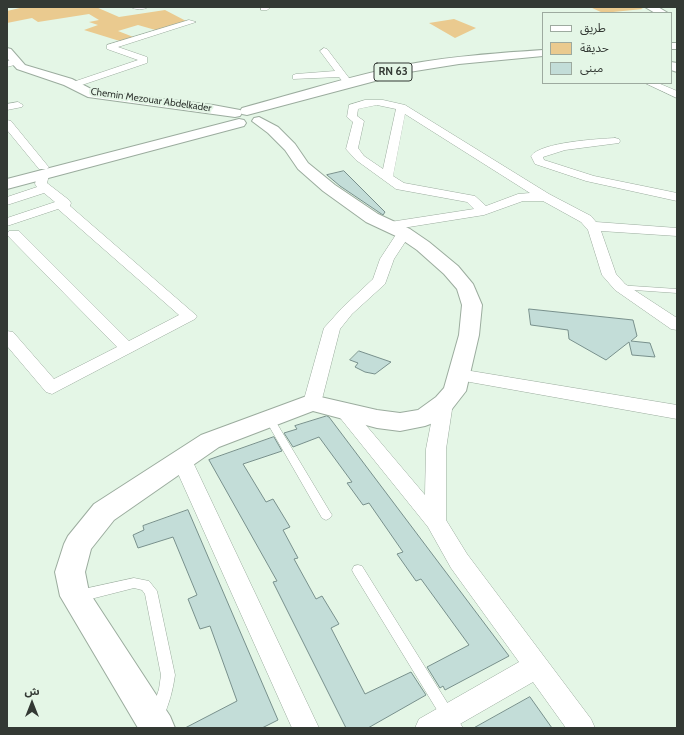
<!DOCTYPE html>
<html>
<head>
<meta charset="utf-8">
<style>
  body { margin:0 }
  #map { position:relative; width:684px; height:735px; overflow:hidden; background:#e4f6e6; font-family:Cabin,"Noto Sans Arabic",sans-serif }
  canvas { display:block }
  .frame { position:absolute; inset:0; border:8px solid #333934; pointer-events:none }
  .legend { position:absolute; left:542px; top:12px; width:130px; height:72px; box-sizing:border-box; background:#e4f6e6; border:1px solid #9daa9f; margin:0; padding:5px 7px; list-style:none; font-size:12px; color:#333934 }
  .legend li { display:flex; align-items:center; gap:8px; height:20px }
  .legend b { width:20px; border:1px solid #9daa9f }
  .north { position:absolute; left:12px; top:683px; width:40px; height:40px; -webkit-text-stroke:3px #e4f6e6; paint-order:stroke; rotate:0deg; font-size:11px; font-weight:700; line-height:16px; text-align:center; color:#333934 }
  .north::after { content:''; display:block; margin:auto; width:14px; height:18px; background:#333934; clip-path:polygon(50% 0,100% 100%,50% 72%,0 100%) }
</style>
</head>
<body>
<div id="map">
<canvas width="684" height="735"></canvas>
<div class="frame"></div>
<ul class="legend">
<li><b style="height:5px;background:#fff"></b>طريق</li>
<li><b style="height:11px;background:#eaca8f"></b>حديقة</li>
<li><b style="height:11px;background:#c3ddd8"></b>مبنى</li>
</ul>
<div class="north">ش</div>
</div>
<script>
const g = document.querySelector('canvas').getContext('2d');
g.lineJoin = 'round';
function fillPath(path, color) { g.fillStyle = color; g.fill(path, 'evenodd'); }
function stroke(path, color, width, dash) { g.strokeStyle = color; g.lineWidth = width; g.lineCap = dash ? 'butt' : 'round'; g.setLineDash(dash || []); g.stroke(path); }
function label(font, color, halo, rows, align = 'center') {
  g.font = font + ' Cabin,sans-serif'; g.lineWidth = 4; g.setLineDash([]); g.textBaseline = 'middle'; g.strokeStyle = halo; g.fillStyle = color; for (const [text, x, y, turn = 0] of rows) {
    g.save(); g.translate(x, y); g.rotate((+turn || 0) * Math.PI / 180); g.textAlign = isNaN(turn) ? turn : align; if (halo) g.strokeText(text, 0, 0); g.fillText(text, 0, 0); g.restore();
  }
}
const green = new Path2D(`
  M24,7H96L119,17L165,10L188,22L159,31L138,25L118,31L136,38L123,42L84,30L98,25L89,22L99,20L89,14L38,22L32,18L7,23V11Z
  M590,7H639L643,9L603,13Z
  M454,19L476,28L455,38L429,23Z`);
const building = new Path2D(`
  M344,171L385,212L383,215L340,186L327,175Z
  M529,309L633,320L637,336L631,341L650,343L655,357L632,355L629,342L606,360L569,339L568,330L531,325Z
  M359,351L391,362L375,374L365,372L355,367L358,363L350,360Z
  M327,416L329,417L509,656L445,690L443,686L440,688L427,667L469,645L421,579L416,581L397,554L403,552L369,503L363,505L347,483L352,482L319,437L293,447L284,433L297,429L295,426Z
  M274,437L282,451L243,464L266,502L273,499L290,527L283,530L298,558L294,559L316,599L322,596L339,624L331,628L365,694L411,672L426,695L368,728H346L273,582L277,581L209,460Z
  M188,510L278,720L262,728H185L237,701L210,626L200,629L188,599L197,595L173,537L138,548L133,535L144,530L143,526Z
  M530,697L552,728H474Z`);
const lane = new Path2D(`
  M617,285L677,289V293L620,289H617L616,287Z
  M270,415L273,417L330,512L332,515L330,518L326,520L322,518L265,419L267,417Z
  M358,565L362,566L463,728H448L354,574L352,570L354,566Z
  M134,578L149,581L157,591L175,675C173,690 169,704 163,718L158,720L153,718L151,713L159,689L161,675L145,594L142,590L134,588L79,602L75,600L73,596L75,592L79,590Z`);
const street = new Path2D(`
  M131,7H148C144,10 135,10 131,7Z
  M261,7H271L267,10H261Z
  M189,20L196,22L118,47L147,57V63L76,87H70L68,85L70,83L138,60L107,49V45Z
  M324,48L327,49L349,78V82H343L339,77L293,79V75L296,74L335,71L320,51Z
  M15,59L18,60V64L7,67V61Z
  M645,83H658L677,91V98Z
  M365,100H383L405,105L549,194L591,216L596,222L677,228V236L601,231L616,274L625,284L677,318V330L671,329L615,290L602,275L588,230L581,222L543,201H523L484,215L390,230L385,229L383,226L385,223L390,222L474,209L467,202L396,189L356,160L346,149L353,122L347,117L349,105ZM377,105L396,109L383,169L364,156L358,148L364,121L357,116L358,109ZM405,114L530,193L518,194L486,206L475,196L404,183L393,176Z
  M18,102L23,105L22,107L7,110V104Z
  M7,120L11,121L47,165L49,167L47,169H39L7,130Z
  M615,138L619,139L620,141L619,143L565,150L543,157L544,160L594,176L677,193V201L586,181L535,164L531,156C541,142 598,139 615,138Z
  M43,171L49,175L47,183L69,200L71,203L70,206L197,316L195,319L52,394L46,392L7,346V331L13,332L54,379L117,347L9,237L7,234L9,231H19L129,341L179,315L58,209L7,226V218L55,202L44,193L7,205V197L37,187L35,184L37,175Z
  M404,229L409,230L411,233L394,259L385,284L352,314L340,329L321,403L318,407L312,409L306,407L303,403L324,328L342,308L373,279L380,259L399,230Z
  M459,369L677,405V419L453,379L450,375L453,371Z
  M444,397L450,399L453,403L446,449V520L467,554L591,719L595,728H566L533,682L453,728H415L419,719L519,662L451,568L428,527L333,409L336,404L342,403L348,404L425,495L426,449L435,403L438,399Z
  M182,453L189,455L192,460L319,728H292L172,460L175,455Z`);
const secondary = new Path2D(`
  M7,48L11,49L25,65L72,79L95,91L213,105L240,110L242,113L240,116L235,117L88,97L64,85L17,69L7,58Z
  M259,117L278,127L295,144L308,163L335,185L378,214L410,229L429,242L458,266L473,284L482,305L479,335L466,391L452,409L433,423L425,426L400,431L377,428L313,411L219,447L114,520L91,549L85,572L89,592L170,716L175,728H138L60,596L55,572L64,544L68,536L94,504L201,435L304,397L312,395L377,410L400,413L418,410L436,397L444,388L459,335L462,305L457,289L444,274L417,250L398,237L366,222L323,191L298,169L285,150L268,133L252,121L254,118Z`);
const highway = new Path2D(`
  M645,7H658L668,13H655Z
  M671,43H677V49H671Z
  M543,50V56L459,64L409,72L247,115L242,114L240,111L242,108C298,93 353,75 410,64C454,56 499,53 543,50Z
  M671,62L677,63V72L671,70Z
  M239,119L244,120L246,123L244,126L7,189V179Z`);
const farStreetnames = [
  ["Chemin Mezouar Abdelkader",151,100,8]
];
const shields = [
  [393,72,38]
];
const shieldNames = [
  ["RN 63",393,72]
];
fillPath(green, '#eaca8f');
fillPath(building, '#c3ddd8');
stroke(building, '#78908c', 1);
stroke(lane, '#9bac9e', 1);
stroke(street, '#9bac9e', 1);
stroke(secondary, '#9bac9e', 2);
stroke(highway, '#9bac9e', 2);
fillPath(lane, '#fff');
fillPath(street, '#fff');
fillPath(secondary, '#fff');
fillPath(highway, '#fff');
label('10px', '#333934', '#e4f6e6', farStreetnames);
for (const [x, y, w] of shields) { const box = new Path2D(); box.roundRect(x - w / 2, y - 9, w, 18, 3); g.fillStyle = '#e4f6e6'; g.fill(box); stroke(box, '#333934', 1); }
label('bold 11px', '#333934', null, shieldNames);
</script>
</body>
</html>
